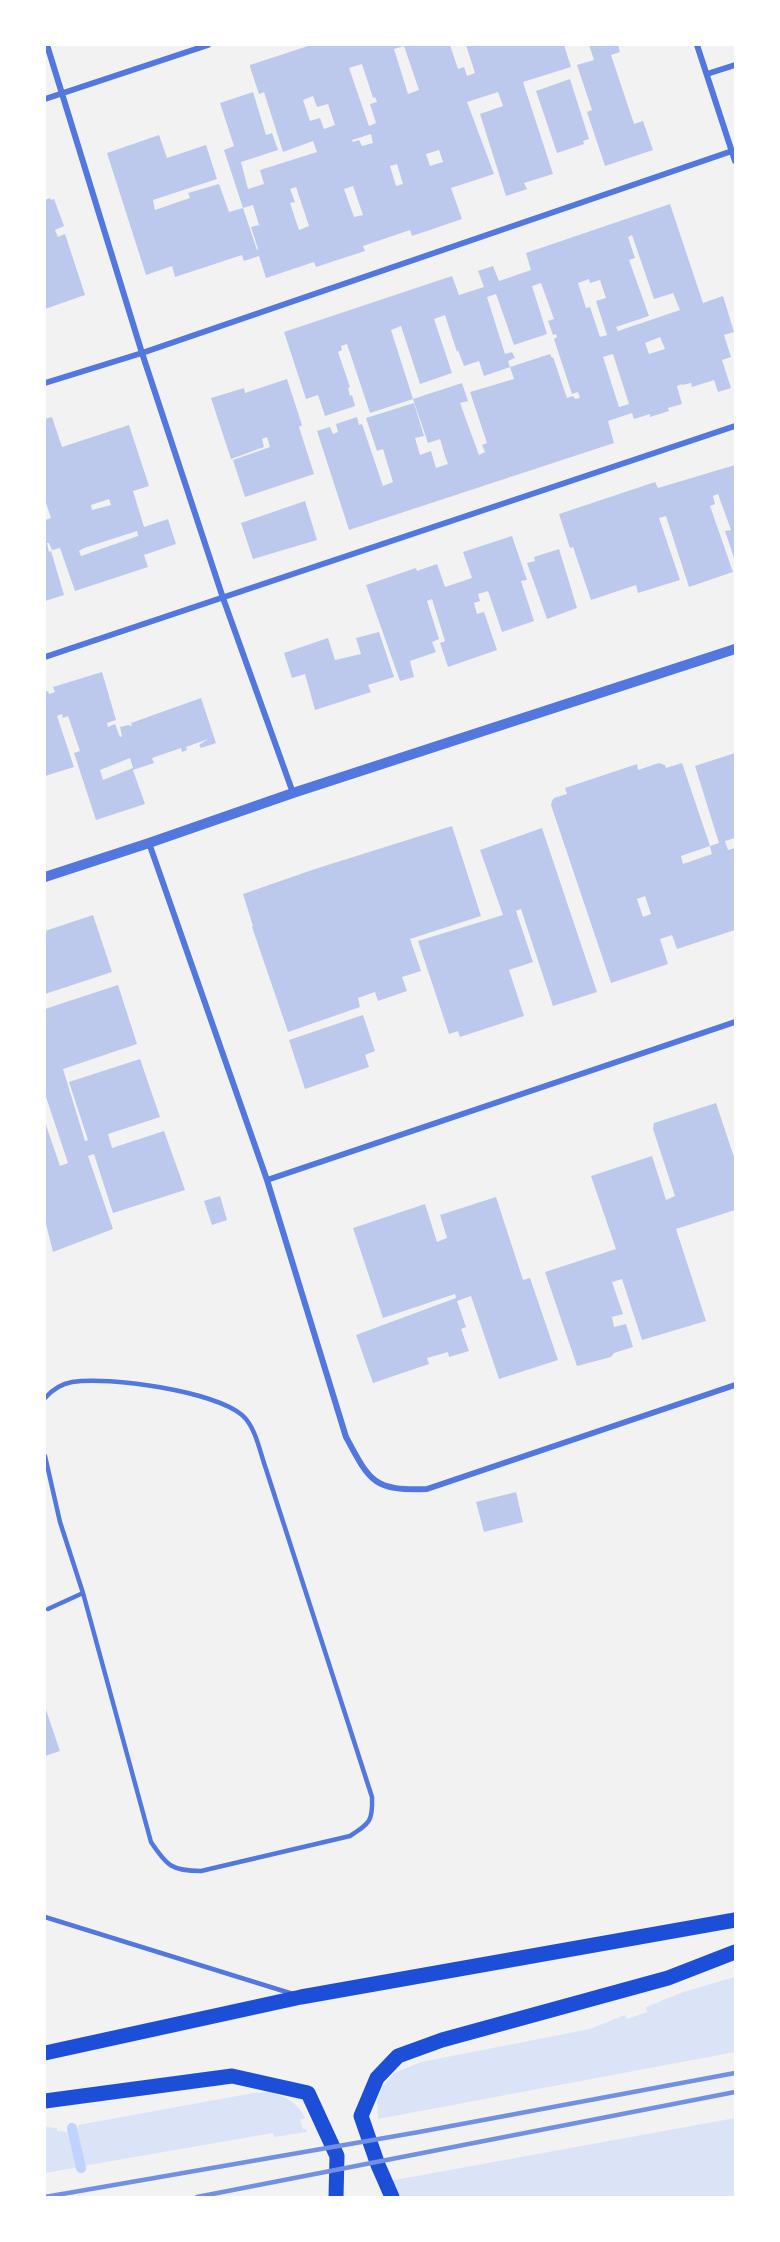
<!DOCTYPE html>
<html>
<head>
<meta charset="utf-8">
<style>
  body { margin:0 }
  #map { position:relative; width:780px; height:2242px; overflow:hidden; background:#f2f2f2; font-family:"PT Sans",sans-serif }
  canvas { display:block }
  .frame { position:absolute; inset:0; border:46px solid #fff; pointer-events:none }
</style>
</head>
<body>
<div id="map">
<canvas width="780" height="2242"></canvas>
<div class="frame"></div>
</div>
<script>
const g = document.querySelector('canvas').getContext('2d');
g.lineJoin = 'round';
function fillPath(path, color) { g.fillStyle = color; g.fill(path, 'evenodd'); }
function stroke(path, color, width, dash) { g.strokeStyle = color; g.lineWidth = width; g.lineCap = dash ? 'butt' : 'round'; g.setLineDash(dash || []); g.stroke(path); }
const green = new Path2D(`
  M735,1977V2052L378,2119L377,2101L382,2087L394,2073L421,2062L590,2029L625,2015L627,2019L647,2012L646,2007L683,1992Z
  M268,2092C283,2095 299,2103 305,2118L300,2120L303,2129H306L307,2132L274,2137L273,2133L83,2166L75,2132L78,2131V2125L253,2093Z
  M735,2118V2196L730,2197H396L389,2181Z
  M45,2127L57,2128V2131L71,2132L79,2167L45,2173Z`);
const stream = new Path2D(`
  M72,2128L81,2168`);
const building = new Path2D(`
  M311,45H450L458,69L464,67L467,76L475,73L466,45H564L571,67L523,82L553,174L524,183L527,189L506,196L480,114L503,106L498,92L467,102L494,174L451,188L462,219L412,236L410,230L363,246L365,251L316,267L314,262L266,278L259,256L244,261L242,255L175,277L172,266L146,275L107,153L159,135L167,158L206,145L217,179L153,200L155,210L190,198L188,193L219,184L229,212L243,208L224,150L234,146L220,103L253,92L266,135L272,133L278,150L241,162L248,189L264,184L260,170L317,152L313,141L283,152L264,92L259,94L250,67V65ZM404,46L419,90L408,94L394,49ZM362,64L373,98L375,97L377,102L370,104L376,123L369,126L349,68ZM313,96L317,107L328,104L335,125L324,129L320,118L310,121L303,100ZM371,134L373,143L362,146L359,140L353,142L352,140ZM439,150L443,162L430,166L426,154ZM397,164L403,184L396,186L390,166ZM353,186L363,215L354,217L344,189ZM296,187L309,226L299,230L290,203L295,202L290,189ZM253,205L259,225L251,227L258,249L257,250L243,208Z
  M589,45H618L620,52L611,55L634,124L643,121L653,150L605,166L587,112L592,110L577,65L594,60Z
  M570,79L589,139L583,141L584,144L557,153L536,91Z
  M50,198L51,200L54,199L64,226L55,230L58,237L65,234L85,295L45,309V200Z
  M670,204L703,303L723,296L734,332L724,335L731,357L722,360L731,388L718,392L714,380L692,387L691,383L682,385V384L677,386L682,404L668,408L669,411L650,417V414L634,419L632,413L608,421L614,443L349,530L317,431L330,427L333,434L338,432L336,424L357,417L359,425L362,424L383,486L393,482L383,449L377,451L366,418L414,403L424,436L415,438L420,455L431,451L436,468L448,464L445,456L440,439L428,443L413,399L462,383L468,401L460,403L479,455L485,452L482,445L487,443L470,392L514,379L510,367L550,354L552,358L553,357L567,398L573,396L575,399L580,398L578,392L572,394L554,339L557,337L556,334L553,335L548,321L554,319L541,283L532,286L547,334L514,345L496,294L487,297L505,354L512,352L515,358L508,361L510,367L484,376L479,361L464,366L458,350L457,352L445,315L434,319L452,373L420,384L401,326L391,330L413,399L370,413L347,344L341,346L342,350L338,352L350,387L348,388L350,396L352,395L355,406L325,416L318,395L306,399L284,332L452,276L459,295L484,287L478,271L493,266L499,281L531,270L526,253ZM632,235L654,299L673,293L680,310L618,331L616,327L649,316L629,260L635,258L628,237ZM589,279L590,283L600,280L606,298L596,301L607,335L600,337L590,307L586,308L578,283ZM660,337L665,349L649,354L645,343ZM613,354L629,404L619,407L603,357Z
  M287,379L302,425L299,427L314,474L245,497L233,460L270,447L267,437L262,439L264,447L231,459L211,398L244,388L245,393Z
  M52,417L62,447L129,425L149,486L133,491L144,527L168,519L176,544L144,555L148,567L75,591L60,548L52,550L49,543H47L49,552L51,551L64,595L45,601V520L51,518L45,500V419ZM109,499L111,505L92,510L91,505ZM137,531L138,536L81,556L79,551L84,548Z
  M735,465V561L725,531L731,530L718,494L713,496L715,504L710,506L733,572L689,587L666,516L659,518L680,580L638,593L636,585L591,600L573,547L570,548L559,514L655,482L658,488Z
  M305,501L317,540L253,559L241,523Z
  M512,536L527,580L521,581L534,621L502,632L488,591L478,594L480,601L474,603L477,614L484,612L497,650L448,667L440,643L445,641L432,599L427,601L439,639L432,642L436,652L410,661L414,677L400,681L366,585L416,568L417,571L437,564L445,587L472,578L463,552Z
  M559,549L577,608L547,619L527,563L535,561L534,557Z
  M379,632L394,677L368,685L371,692L315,710L305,674L292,678L284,653L328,638L335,660L361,654L356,638Z
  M102,672L116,720L107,723L108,727L115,724L120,737L122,736L120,727L128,725L132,726L131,723L201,698L216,743L201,748L199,745L208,739L186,747L187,750L182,752L181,748L152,758L154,763L133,770L145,804L96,820L74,753L80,751L68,716L63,718L62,714L57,716L74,767L45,776V692L48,691L49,694L55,692L53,687ZM130,758L133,768L103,780L100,770Z
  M735,753V838L725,841L728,850L735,848V930L677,949L672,935L660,939L668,964L611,983L551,805L552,801L554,798L567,794L565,788L637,764L638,770L659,763L665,765L666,768L682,763L710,846L681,856L683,864L712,854L710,846L719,843L695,766ZM645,896L651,914L643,917L637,899Z
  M452,826L481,916L410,939L421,971L402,977L407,991L378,1001L375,992L358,998L360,1007L288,1032L252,927L253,926L243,894L315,869Z
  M542,828L597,992L553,1006L521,909L516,911L533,962L509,970L524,1016L460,1037L458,1031L449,1034L418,941L503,915L480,850Z
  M93,915L112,972L45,994V931Z
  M118,985L137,1044L63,1069L85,1141L88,1140L69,1082L140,1059L160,1117L108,1134L112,1148L164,1131L185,1190L113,1213L94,1154L88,1156L113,1229L53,1252L45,1220V1122L60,1166L68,1163L45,1094V1009Z
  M363,1015L375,1051L365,1055L369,1067L305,1089L289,1040Z
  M716,1103L735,1160V1210L676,1229L706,1321L642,1340L622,1279L612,1282L623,1314L612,1317L614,1327L626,1324L633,1347L614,1353L611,1357L577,1366L545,1272L616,1249L591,1176L652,1156L666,1200L675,1196L653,1129L654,1123Z
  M220,1196L227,1220L212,1225L204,1201Z
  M496,1197L523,1280L530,1278L558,1360L499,1379L471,1296L457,1301L466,1327L461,1329L469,1351L449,1357L448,1352L427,1358L429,1364L373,1383L356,1335L456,1298L455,1294L383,1318L353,1228L425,1204L437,1242L447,1238L440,1215Z
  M516,1492L523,1522L484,1532L476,1502Z
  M45,1707L60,1751L45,1756Z`);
const service = new Path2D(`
  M45,1398C52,1390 61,1384 72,1382C109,1376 213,1391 242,1415C256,1427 260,1453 266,1469L372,1797C373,1821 370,1823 350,1836L201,1871C172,1871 167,1866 151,1842L83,1593L60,1522L45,1456
  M48,1609L83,1593
  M45,1917L293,1994`);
const minor = new Path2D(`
  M47,45L142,353L223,598L293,793
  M697,45L735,161
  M707,74L735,65
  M45,99L208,45
  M45,383L142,353L732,151
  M45,657L735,426
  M149,843L267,1180L346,1437C370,1482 374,1491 427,1489L735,1385
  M267,1180L735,1022`);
const tertiary = new Path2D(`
  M45,877L149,843L293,793L735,649`);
const primary = new Path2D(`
  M45,2053L301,1997L735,1920
  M45,2101L232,2076L308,2093L337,2156L336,2197
  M392,2197L378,2165L361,2116L377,2078L398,2056L442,2040L668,1978L735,1952`);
const rail = new Path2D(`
  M45,2197L419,2132L735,2073
  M197,2197L735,2092`);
fillPath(green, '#dbe4f7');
stroke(stream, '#bfd3fe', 10);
fillPath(building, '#bdc9ec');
stroke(service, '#5277de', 4.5);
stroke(minor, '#5277de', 6);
stroke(tertiary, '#5277de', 10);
stroke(primary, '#1d4ed8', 15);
stroke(rail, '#7290e2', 4.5);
</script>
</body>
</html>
